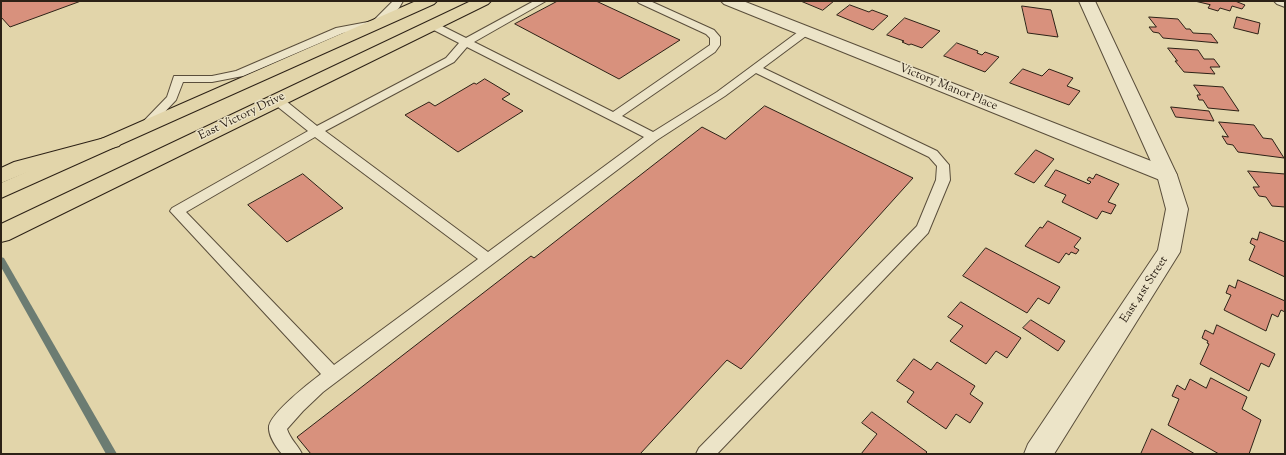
<!DOCTYPE html>
<html>
<head>
<meta charset="utf-8">
<style>
  body { margin:0 }
  #map { position:relative; width:1286px; height:455px; overflow:hidden; background:#e2d5aa; font-family:"Sorts Mill Goudy",serif }
  canvas { display:block }
  .frame { position:absolute; inset:0; border:2px solid #2c2116; pointer-events:none }
</style>
</head>
<body>
<div id="map">
<canvas width="1286" height="455"></canvas>
<div class="frame"></div>
</div>
<script>
const g = document.querySelector('canvas').getContext('2d');
g.lineJoin = 'round';
function fillPath(path, color) { g.fillStyle = color; g.fill(path, 'evenodd'); }
function stroke(path, color, width, dash) { g.strokeStyle = color; g.lineWidth = width; g.lineCap = dash ? 'butt' : 'round'; g.setLineDash(dash || []); g.stroke(path); }
function label(font, color, halo, rows, align = 'center') {
  g.font = font + ' "Sorts Mill Goudy",serif'; g.lineWidth = 3; g.setLineDash([]); g.textBaseline = 'middle'; g.strokeStyle = halo; g.fillStyle = color; for (const [text, x, y, turn = 0] of rows) {
    g.save(); g.translate(x, y); g.rotate((+turn || 0) * Math.PI / 180); g.textAlign = isNaN(turn) ? turn : align; if (halo) g.strokeText(text, 0, 0); g.fillText(text, 0, 0); g.restore();
  }
}
const stream = new Path2D(`
  M1,257L4,258L117,454H106L1,267Z`);
const building = new Path2D(`
  M1,1H81L10,27L1,17Z
  M558,1H596L680,40L619,79L515,24Z
  M801,1H834L823,10Z
  M1195,1H1235L1245,5L1242,9L1232,6L1230,11L1220,8L1218,11L1208,8L1210,5Z
  M850,5L869,12L872,10L888,16L873,30L837,15Z
  M1022,6L1051,10L1058,37L1028,33Z
  M1149,17L1178,19L1186,29H1190L1193,33L1211,34L1218,43L1163,38L1159,33L1153,32L1149,27H1156Z
  M1237,17L1260,23L1258,34L1234,28Z
  M905,18L940,31L922,48L911,44L909,45L902,42L904,41L887,35Z
  M957,43L978,51L977,53L982,55L985,52L999,57L985,72L944,56Z
  M1168,48L1198,50L1204,59H1214L1220,67H1210L1215,74L1184,72L1175,61H1177Z
  M1023,69L1042,76L1049,69L1073,78L1067,86L1080,91L1069,105L1010,83Z
  M485,79L510,94L502,99L523,111L458,152L405,115L429,102L435,106L474,83L476,84Z
  M1194,85L1223,87L1239,111L1208,108L1203,100H1199L1197,95H1200Z
  M765,106L913,178L741,369L727,360L640,454H311L297,437L531,256L534,258L702,127L725,139Z
  M1171,107L1209,111L1214,121L1176,117Z
  M1219,122L1254,125L1263,138L1272,139L1284,158L1238,152L1233,145L1227,144L1222,136L1228,137Z
  M1036,150L1054,159L1034,183L1015,174Z
  M1056,170L1089,184L1091,182L1087,180L1089,177L1093,179L1096,174L1119,184L1108,202L1116,205L1111,214L1102,211L1097,219L1062,202L1066,195L1045,186Z
  M1248,171L1285,174V207L1272,206L1266,197L1259,196L1253,187H1259Z
  M303,174L343,208L287,242L248,205Z
  M1048,221L1081,238L1074,247L1079,250L1076,254L1071,252L1069,255L1066,253L1059,263L1025,246L1040,227L1042,228Z
  M1260,232L1285,242V277L1249,260L1255,246L1250,243L1252,238L1257,240Z
  M986,248L1060,287L1049,304L1038,298L1027,313L963,276Z
  M1238,280L1285,301V312L1281,310L1278,317L1272,314L1266,331L1224,310L1231,295L1226,293L1229,285L1235,288Z
  M961,302L1021,338L1007,358L996,351L986,364L950,341L963,326L948,317Z
  M1031,320L1065,341L1058,351L1023,328Z
  M1217,325L1275,354L1269,367L1261,363L1249,391L1200,364L1209,344L1207,343L1208,341L1202,338L1205,330L1213,334Z
  M914,359L931,370L937,362L975,386L970,394L983,403L970,423L956,414L946,429L907,402L914,392L897,381Z
  M1211,378L1247,397L1242,409L1261,420L1249,454H1219L1168,425L1179,399L1172,396L1177,385L1185,390L1190,379L1206,388Z
  M872,412L927,452L925,454H861L877,434L862,423Z
  M1152,429L1195,454H1141Z`);
const service = new Path2D(`
  M393,1H403L399,8L380,26L343,33L243,76L212,82H183L176,100L146,132H138L136,129L167,97L174,76H212L236,71L336,28L373,21Z
  M534,1H546L474,42L613,112L710,45V38L706,34L639,3L637,1H650L714,30L720,37V45L715,52L622,116L653,132L717,92L802,29H810L811,31L810,33L763,68L937,151L949,165L950,180L928,233L717,454H696L699,448L917,226L936,180L937,166L929,157L756,73L725,96L657,140L323,392L303,411L287,429C290,439 298,445 302,454H282C276,447 268,435 269,426C272,412 309,383 321,374L170,211L172,208L308,131L273,103L271,100L273,97H281L317,126L446,58L459,43L428,27L427,25L428,23H436L466,38ZM467,47L644,137L488,252L325,131L454,62ZM315,137L478,259L334,365L186,212Z`);
const minor = new Path2D(`
  M1079,1H1095L1177,175L1188,209L1180,252L1054,454H1024L1028,444L1158,250L1166,209L1157,175Z
  M1274,1H1285V7L1277,4Z`);
const tertiary = new Path2D(`
  M721,1H743L1174,170L1177,175L1174,180L1167,182L1160,180L724,4Z`);
const primary = new Path2D(`
  M416,1H437L434,4L1,198V183Z
  M471,1H491L488,4L9,240L1,242V224Z`);
const motorway = new Path2D(`
  M112,136L119,138L122,142L119,146L28,172L1,183V168L14,162Z`);
const streetNames = [
  ["Victory Manor Place",948,88,22],
  ["East Victory Drive",242,117,-26],
  ["East 41st Street",1145,290,-57]
];
fillPath(stream, '#6c7c72');
fillPath(building, '#d8917d');
stroke(building, '#2c2116', 1);
stroke(service, '#5a4e3b', 2);
stroke(minor, '#5a4e3b', 2);
stroke(tertiary, '#5a4e3b', 2);
stroke(primary, '#2c2116', 2);
stroke(motorway, '#2c2116', 2);
fillPath(service, '#ece4c8');
fillPath(minor, '#ece4c8');
fillPath(tertiary, '#ece4c8');
fillPath(primary, '#e2d5aa');
fillPath(motorway, '#e2d5aa');
label('12px', '#2c2116', '#ece4c8', streetNames);
</script>
</body>
</html>
